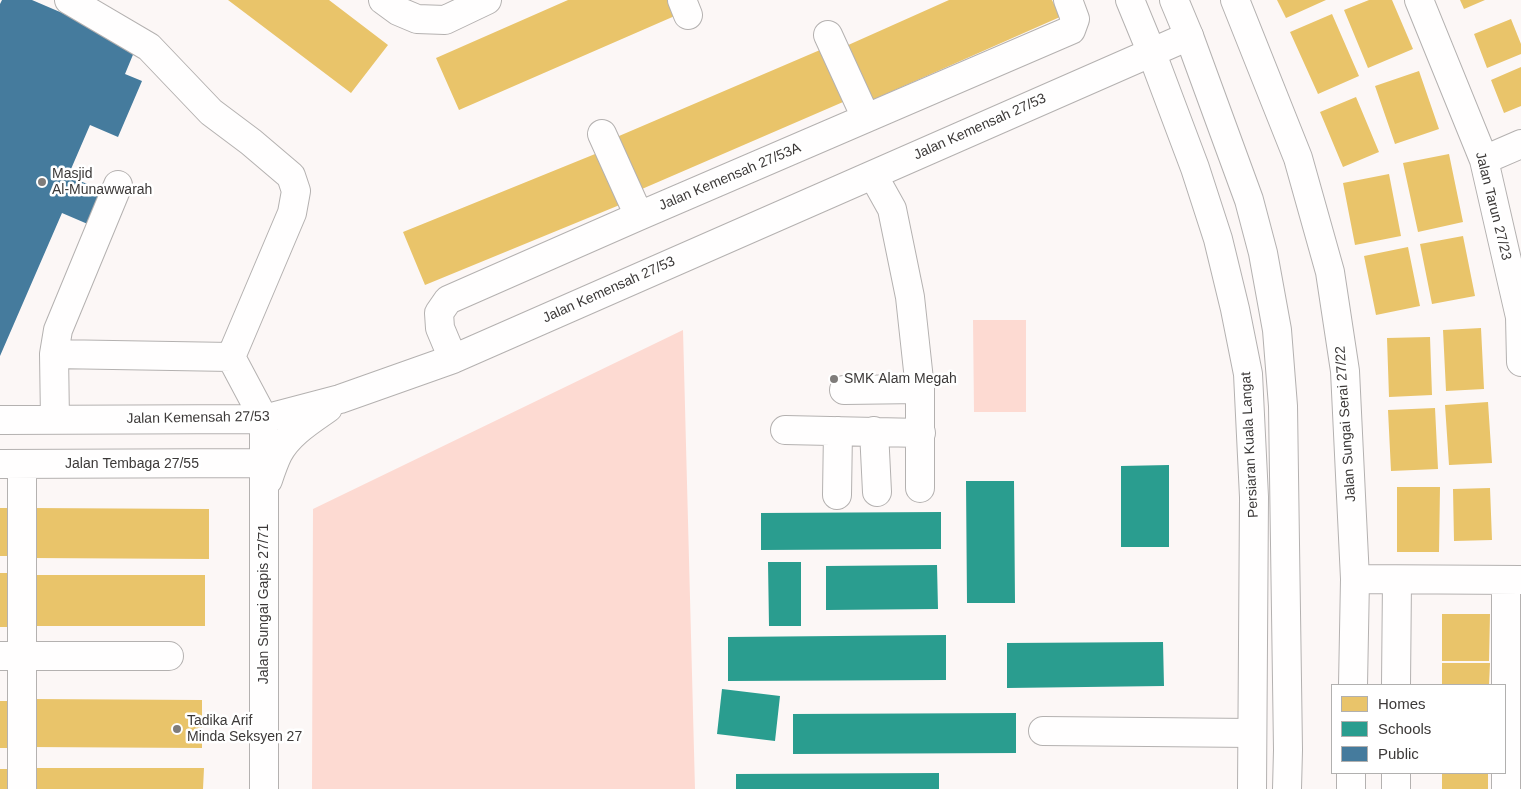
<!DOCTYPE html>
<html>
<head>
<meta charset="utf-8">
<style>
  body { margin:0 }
  #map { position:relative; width:1521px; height:789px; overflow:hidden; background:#fcf7f6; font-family:Arial,sans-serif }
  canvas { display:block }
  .legend { position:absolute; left:1331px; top:684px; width:175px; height:90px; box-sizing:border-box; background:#fff; border:1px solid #b1b0af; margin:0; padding:6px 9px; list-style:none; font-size:15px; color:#3c3938 }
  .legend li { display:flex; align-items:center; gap:10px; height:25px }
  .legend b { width:25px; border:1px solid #b1b0af }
</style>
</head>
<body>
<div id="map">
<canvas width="1521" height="789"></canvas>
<ul class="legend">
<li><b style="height:14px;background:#e9c46a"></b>Homes</li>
<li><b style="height:14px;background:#2a9d8f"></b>Schools</li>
<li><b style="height:14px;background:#457b9d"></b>Public</li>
</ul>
</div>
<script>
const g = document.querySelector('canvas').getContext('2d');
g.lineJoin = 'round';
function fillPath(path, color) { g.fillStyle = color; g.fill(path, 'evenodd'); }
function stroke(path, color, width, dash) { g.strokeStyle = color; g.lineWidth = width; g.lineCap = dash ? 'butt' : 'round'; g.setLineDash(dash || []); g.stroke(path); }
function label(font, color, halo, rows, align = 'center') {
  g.font = font + ' Arial,sans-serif'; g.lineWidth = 5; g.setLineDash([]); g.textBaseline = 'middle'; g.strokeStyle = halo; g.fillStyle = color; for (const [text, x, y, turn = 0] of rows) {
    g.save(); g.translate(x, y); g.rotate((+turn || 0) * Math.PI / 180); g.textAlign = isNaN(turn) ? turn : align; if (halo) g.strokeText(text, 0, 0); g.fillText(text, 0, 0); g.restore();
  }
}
const green = new Path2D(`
  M973,320H1026V412H974Z
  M683,330L695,789H312L313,509Z
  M1516,594H1521V789H1516Z`);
const homes = new Path2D(`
  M228,0H329L388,45L351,93Z
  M568,0H670L677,15L459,110L436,58Z
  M949,0H1052L1060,17L870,101L846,46Z
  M1277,0H1326L1286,18Z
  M1369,0H1392L1413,49L1368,68L1344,10Z
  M1460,0H1485L1464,9Z
  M1332,14L1359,76L1318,94L1290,32Z
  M1511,19L1521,44V54L1487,68L1474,34Z
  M827,47L850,99L635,192L612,139Z
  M1521,67V106L1504,113L1491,80Z
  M1419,71L1439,129L1395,144L1375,86Z
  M1356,97L1379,152L1343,167L1320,112Z
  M600,152L622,204L425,285L403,232Z
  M1449,154L1463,222L1418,232L1403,163Z
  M1389,174L1401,236L1355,245L1343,183Z
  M1463,236L1475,296L1432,304L1420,244Z
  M1408,247L1420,306L1376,315L1364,256Z
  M1481,328L1484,389L1446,391L1443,330Z
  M1430,337L1432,395L1389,397L1387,338Z
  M1488,402L1492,463L1449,465L1445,405Z
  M1435,408L1438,469L1391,471L1388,410Z
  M1397,487H1440L1439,552H1397Z
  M1490,488L1492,540L1454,541L1453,489Z
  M0,508H16V556H0Z
  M31,508L209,509V559L31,558Z
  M0,573H16V627H0Z
  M28,575H205V626H28Z
  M1442,614H1490L1489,661H1442Z
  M1442,663H1490L1489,685H1442Z
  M30,699L202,700V748L30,747Z
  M0,701H12V748H0Z
  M28,768H204L203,789H28Z
  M0,769H11V789H0Z
  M1442,773H1488V789H1442Z`);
const schools = new Path2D(`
  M1169,465V547H1121V466Z
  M966,481H1014L1015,603H967Z
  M941,512V549L761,550V513Z
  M768,562H801V626H769Z
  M937,565L938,609L826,610V566Z
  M946,635V680L728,681V637Z
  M1163,642L1164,686L1007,688V643Z
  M722,689L780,696L775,741L717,734Z
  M1016,713V753L793,754V714Z
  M939,773V789H736V774Z`);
const public = new Path2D(`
  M2,0H32L137,45L125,74L142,81L118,137L90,125L68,176L104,191L90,225L62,213L0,356V4Z`);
const minor = new Path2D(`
  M69,0L149,47L211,112L251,142L291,176L296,191L292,213L231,357
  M383,0L398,11L417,19L445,20L487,0
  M682,0L688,15
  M1235,0L1298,158L1330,272L1345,371L1355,579L1353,685
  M1419,0L1484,160L1520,317L1521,362
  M828,35L866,118
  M602,134L639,216
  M1484,160L1521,144
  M873,175L892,209L910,297L920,389V488
  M54,354L231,357
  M231,357L264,419V789
  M453,359L440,328L439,313L448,300L639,216L1071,30L1075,19L1068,0
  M844,390L920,389
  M0,420L264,419L340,399L453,359L1189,36
  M55,420L54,354L58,330L118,185
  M785,430L921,433
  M874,431L877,492
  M0,464L264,463
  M268,480C271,471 274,462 278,454C288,434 311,420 328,408
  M837,495L838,431
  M1355,579L1521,580
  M1506,580V789
  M0,656H169
  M1396,685L1397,580
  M1043,731L1252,733
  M22,789V464
  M1351,789V773
  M1396,789V773`);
const major = new Path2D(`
  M1130,0L1151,51L1195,168L1218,239L1235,309L1248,374L1254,497L1252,789
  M1174,0L1189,36L1249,200L1263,253L1277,330L1283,406L1288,750L1287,789`);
const markers = [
  [42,182,5,"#7f7c7a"],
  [834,379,5,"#7f7c7a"],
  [177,729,5,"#7f7c7a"]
];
const streetNames = [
  ["Jalan Kemensah 27/53",980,127,-24],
  ["Jalan Kemensah 27/53A",730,177,-23],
  ["Jalan Tarun 27/23",1493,206,76],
  ["Jalan Kemensah 27/53",609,290,-24],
  ["Jalan Kemensah 27/53",198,418,-1],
  ["Jalan Sungai Serai 27/22",1346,424,-94],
  ["Persiaran Kuala Langat",1250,445,-93],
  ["Jalan Tembaga 27/55",132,464],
  ["Jalan Sungai Gapis 27/71",264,604,-90]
];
const poiNames = [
  ["Masjid",52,174],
  ["Al-Munawwarah",52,190],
  ["SMK Alam Megah",844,379],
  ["Tadika Arif",187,721],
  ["Minda Seksyen 27",187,737]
];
fillPath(green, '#fddad2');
fillPath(homes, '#e9c46a');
fillPath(schools, '#2a9d8f');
fillPath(public, '#457b9d');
stroke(minor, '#b4b1b0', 30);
stroke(major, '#b4b1b0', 30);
stroke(minor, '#fffefe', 28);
stroke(major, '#fffefe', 28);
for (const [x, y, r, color] of markers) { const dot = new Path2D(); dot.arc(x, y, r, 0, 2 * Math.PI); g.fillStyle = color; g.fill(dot); stroke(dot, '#fff', 2); }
label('14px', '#3c3938', '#fff', streetNames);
label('14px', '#3c3938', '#fff', poiNames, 'left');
</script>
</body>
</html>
